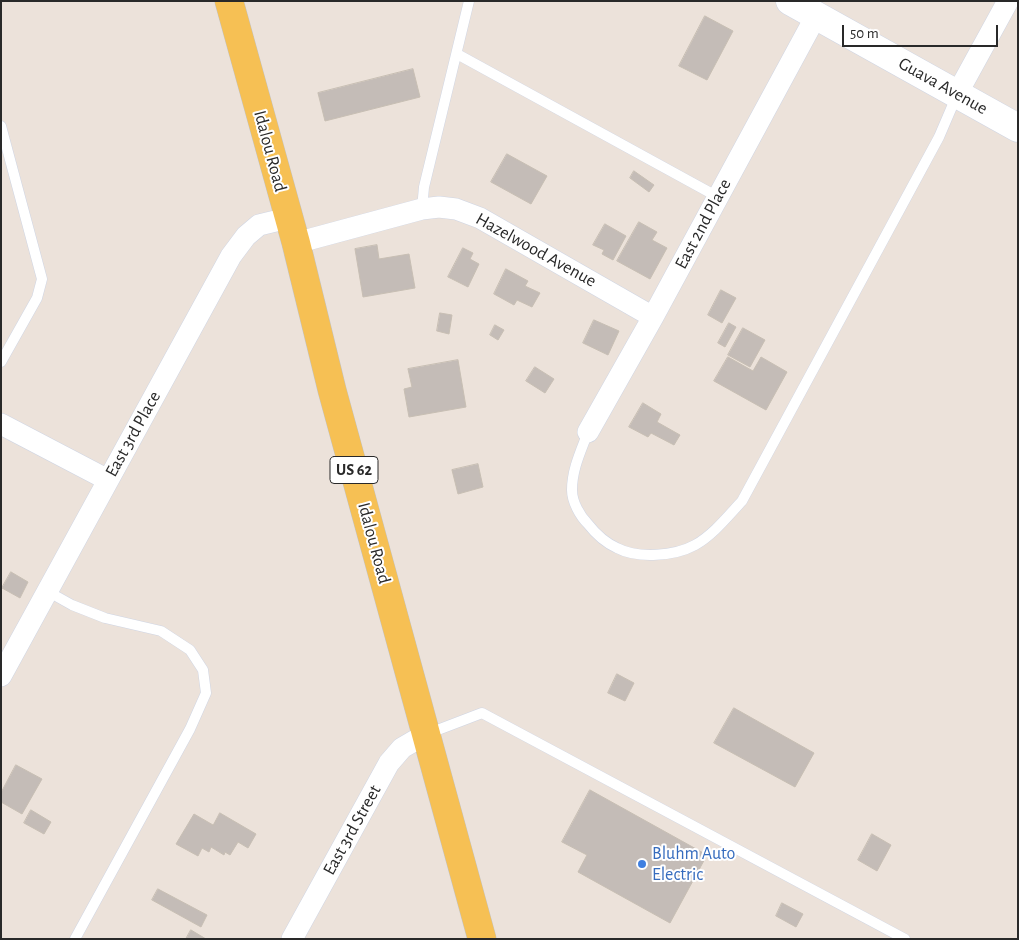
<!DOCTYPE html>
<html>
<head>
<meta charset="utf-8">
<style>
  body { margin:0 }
  #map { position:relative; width:1019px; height:940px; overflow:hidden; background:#ece2da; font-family:"Alegreya Sans",sans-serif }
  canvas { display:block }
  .frame { position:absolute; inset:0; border:2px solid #292929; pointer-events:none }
  .scale { position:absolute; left:842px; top:25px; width:156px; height:22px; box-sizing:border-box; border:2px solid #292929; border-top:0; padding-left:6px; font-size:15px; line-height:18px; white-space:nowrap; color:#292929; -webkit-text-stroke:4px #fff; paint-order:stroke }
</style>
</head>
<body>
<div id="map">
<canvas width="1019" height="940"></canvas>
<div class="frame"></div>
<div class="scale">50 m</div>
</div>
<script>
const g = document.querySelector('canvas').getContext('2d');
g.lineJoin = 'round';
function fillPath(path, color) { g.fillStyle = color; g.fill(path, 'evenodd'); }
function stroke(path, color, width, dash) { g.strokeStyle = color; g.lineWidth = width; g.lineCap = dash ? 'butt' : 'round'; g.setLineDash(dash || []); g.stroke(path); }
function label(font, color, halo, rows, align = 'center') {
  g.font = font + ' "Alegreya Sans",sans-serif'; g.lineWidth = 4; g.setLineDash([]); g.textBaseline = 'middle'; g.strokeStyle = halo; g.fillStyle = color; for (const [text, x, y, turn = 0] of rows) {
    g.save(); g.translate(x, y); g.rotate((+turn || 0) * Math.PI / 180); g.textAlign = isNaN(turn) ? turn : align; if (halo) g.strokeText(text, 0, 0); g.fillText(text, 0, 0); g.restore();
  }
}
const building = new Path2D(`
  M705,16L733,31L707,80L679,66Z
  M413,69L420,97L325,121L318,93Z
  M507,154L547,176L531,204L491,182Z
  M634,171L654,185L649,192L630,178Z
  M639,222L657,232L652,240L667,248L650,279L617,261Z
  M605,224L626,236L613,260L602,254L604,250L593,245Z
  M377,245L379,259L409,254L415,288L363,297L355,249Z
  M463,248L473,253L470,259L479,264L468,287L448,277Z
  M506,269L528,281L525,286L540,293L532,307L517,300L514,305L494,294Z
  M721,290L736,298L722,323L708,315Z
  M440,313L452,315L449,334L437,331Z
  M594,320L619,331L608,355L583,343Z
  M729,323L736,327L725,347L718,343Z
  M495,325L504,330L498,340L490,335Z
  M743,328L765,340L750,367L728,355Z
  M728,357L753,371L761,357L787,372L766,410L714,381Z
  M458,360L466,407L409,417L404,389L412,387L408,369Z
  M535,367L554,379L545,393L526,381Z
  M643,403L661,414L657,422L680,435L674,445L651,433L648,437L629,427Z
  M478,464L483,487L458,494L452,470Z
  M11,572L28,582L20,598L2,588Z
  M617,674L634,683L625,701L608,693Z
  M734,708L814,753L795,787L714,743Z
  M16,765L42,779L22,814L1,802V793Z
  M590,790L707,855L670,923L578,872L587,855L562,842Z
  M31,810L51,822L44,834L24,823Z
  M220,813L256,834L248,848L238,842L230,855L225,852L224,855L211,847L209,852L202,848L198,856L176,844L194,814L213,825Z
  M872,834L891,845L877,871L858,860Z
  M158,889L207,915L201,927L152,900Z
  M782,903L803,914L796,927L776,916Z
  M191,930L206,939H186Z`);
const lane = new Path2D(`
  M457,54L718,197
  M1,126L42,279L37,298L1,362
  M422,209L424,187L469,1
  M588,432C581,451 572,469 572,490C572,502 580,516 588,524C595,533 606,543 617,548C638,559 675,556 695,545C713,535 728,516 742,501L939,137L957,95
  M47,591L72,605L105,618L161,631L190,650L203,670L206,693L190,729L75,939
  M427,734L482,713L905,939`);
const street = new Path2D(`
  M957,94L1008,1
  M296,243L422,209L439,207L456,209L480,218L653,317
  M1,424L108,480
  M588,432L653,317L816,16
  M1,676L231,256L246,236L259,225L288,218
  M292,939L389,763L402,748L426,734`);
const secondary = new Path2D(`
  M790,1L1018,128`);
const primary = new Path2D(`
  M229,1L296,243L332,390L482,939`);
const markers = [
  [642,864,5,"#3f7fe0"]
];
const shields = [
  [354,470,48]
];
const shieldNames = [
  ["US 62",354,470]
];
const streetNames = [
  ["Guava Avenue",943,86,29],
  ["Idalou Road",270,151,75],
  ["East 2nd Place",703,224,-62],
  ["Hazelwood Avenue",536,250,29],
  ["East 3rd Place",133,434,-61],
  ["Idalou Road",374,543,75],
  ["East 3rd Street",352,830,-61]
];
const shopNames = [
  ["Bluhm Auto",652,854],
  ["Electric",652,875]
];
fillPath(building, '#c4bcb7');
stroke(building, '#c7beb3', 1);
stroke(lane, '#cfd5e3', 11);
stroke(street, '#cfd5e3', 22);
stroke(secondary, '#cfd5e3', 29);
stroke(primary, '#c3c3c3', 29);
stroke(lane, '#fff', 10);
stroke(street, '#fff', 21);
stroke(secondary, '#fff', 28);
stroke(primary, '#f6c054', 28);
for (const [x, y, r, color] of markers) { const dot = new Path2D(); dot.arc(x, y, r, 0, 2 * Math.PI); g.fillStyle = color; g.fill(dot); stroke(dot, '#fff', 2); }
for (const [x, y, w] of shields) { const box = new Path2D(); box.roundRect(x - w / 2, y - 13.5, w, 27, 4); g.fillStyle = '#fff'; g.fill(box); stroke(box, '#292929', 1); }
label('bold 16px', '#292929', null, shieldNames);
label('18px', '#292929', '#fff', streetNames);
label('18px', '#366cbe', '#fff', shopNames, 'left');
</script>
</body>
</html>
